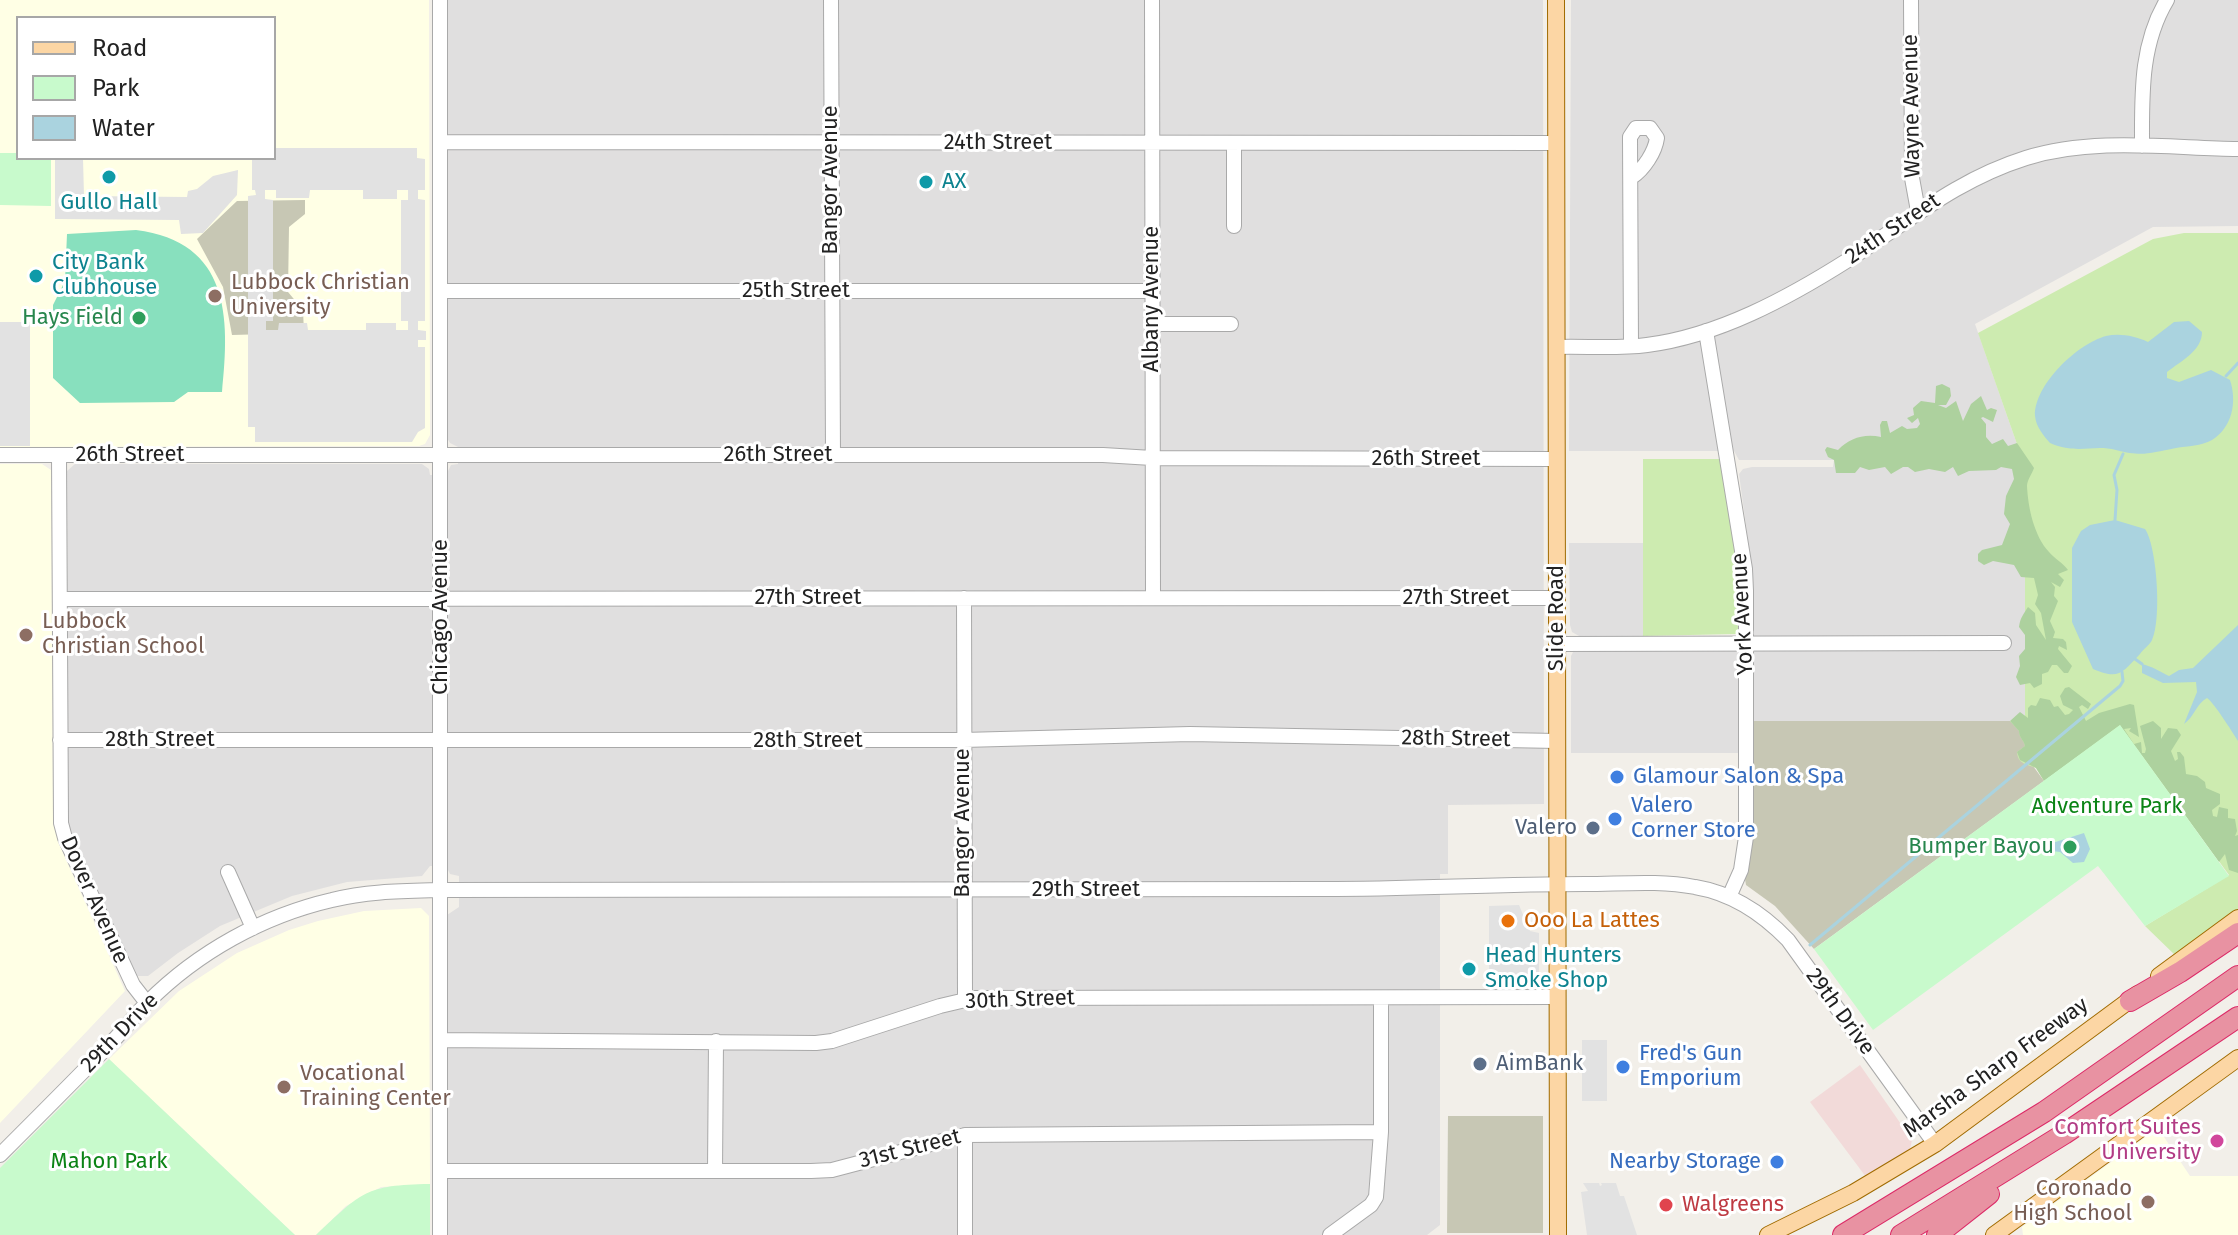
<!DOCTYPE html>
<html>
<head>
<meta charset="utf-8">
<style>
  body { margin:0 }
  #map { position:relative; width:2238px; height:1235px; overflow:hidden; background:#f2efe9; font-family:"Fira Sans",sans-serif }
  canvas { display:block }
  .legend { position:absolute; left:16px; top:16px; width:260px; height:144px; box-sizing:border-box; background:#fff; border:2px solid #a7a7a7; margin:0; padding:10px 14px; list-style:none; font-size:24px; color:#222 }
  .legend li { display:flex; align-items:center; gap:16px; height:40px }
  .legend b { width:40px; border:2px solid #a7a7a7 }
</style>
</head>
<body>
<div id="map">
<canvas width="2238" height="1235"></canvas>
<ul class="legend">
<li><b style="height:10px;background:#fcd6a4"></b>Road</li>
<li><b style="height:22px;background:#c8facc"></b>Park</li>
<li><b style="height:22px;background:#aad3df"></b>Water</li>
</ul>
</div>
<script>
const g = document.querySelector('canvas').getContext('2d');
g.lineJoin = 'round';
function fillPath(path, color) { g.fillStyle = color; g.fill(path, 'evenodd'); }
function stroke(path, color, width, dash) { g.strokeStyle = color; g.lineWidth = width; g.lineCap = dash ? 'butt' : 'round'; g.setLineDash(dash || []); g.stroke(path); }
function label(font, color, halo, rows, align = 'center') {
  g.font = font + ' "Fira Sans",sans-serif'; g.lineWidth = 6; g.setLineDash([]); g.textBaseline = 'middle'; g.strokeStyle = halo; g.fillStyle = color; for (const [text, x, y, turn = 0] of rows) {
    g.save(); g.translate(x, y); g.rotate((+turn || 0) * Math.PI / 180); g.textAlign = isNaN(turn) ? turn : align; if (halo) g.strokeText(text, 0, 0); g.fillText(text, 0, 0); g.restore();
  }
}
const residential = new Path2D(`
  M446,0H1543L1544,804L1448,805V874H1440V1225L1427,1235H448L447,915L459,907V876L450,874L446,866H430L422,876L347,882L292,896L220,926L178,953L148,976H136L71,836L68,823L67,471L75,464H422L429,469L430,475H446L451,465L458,464V447L450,443L447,438Z
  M1571,0H2238V226L2153,227L1975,324L2025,467V721H1754L1753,577L1739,474L1743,469L1752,467H1833L1834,460H1739L1734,451H1569Z
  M1569,543H1643V636H1579L1572,632L1570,625Z
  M1574,650H1736L1739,653V753H1571V656Z`);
const commercial = new Path2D(`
  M1860,1065L1912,1140L1910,1149L1906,1153L1866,1177L1810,1102Z`);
const education = new Path2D(`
  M0,0H429L430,435L425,444L419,446L0,447ZM18,18H274V158H18Z
  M0,464H42L51,470L53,823L59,844L125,991L0,1123Z
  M421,908L429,916L430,1184L381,1187L346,1206L316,1235H295L109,1059L179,991L237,953L289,930L318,921L364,911Z
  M2158,1128L2190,1176H2238V1235H2023L2022,1227Z`);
const construction = new Path2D(`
  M305,200V214L289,227L288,292L303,310L304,333L232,335L223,287L197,239L237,201Z
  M1754,721H2010L2020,731L2033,766L2044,781L1814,949L1775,906L1746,885L1745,879L1753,840Z
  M1448,1116H1543V1233H1447Z`);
const grass = new Path2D(`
  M2184,233H2238V913L2177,957L2145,926L2229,875L2120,726L2044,781L2036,768C2028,764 2018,765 2017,752L2025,746C2024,740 2019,738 2019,731L2010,721L2025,720V467L1978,333L2153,239Z
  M1643,459H1720L1739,573V630L1736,634L1643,636Z`);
const forest = new Path2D(`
  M1942,384L1950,388L1951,396L1946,405H1938L1946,408L1956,401L1963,421L1971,404L1981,396L1987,410L1991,408L1997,410L1993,422L1983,417L1981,418L1986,424V437L1992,444L2003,439L2008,446L2017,443L2032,465L2034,468C2032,474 2027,480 2027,486C2028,507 2034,536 2049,552C2055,559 2063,563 2068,570L2058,574L2064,580L2060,587L2051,582L2055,587L2054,596L2058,601L2050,621L2055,632L2053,638L2063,639L2066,642L2067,650L2059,646L2058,649L2072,666L2068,673H2064L2057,665H2052L2048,672L2042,674V684L2034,688L2030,683L2020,685L2016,677L2020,666L2019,656L2025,649V635L2019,627C2020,618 2023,615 2028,607L2035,613L2036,625L2046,640L2041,613L2035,604L2038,595L2034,578L2021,577L2014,565L1993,561L1984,565L1978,561V554L1982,550L2002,545L2010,524L2004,514L2006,496L2014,479L2012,469L2001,467L1996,470L1969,471L1958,476L1953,467L1945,472L1929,469L1915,472L1908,467H1903L1891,474L1885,467L1869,470L1860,467L1855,473H1836L1834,460L1828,457L1825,450L1827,447L1838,450C1849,438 1865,433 1881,437L1880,425L1882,421H1887L1890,433L1902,426L1907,429L1917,428L1920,424L1918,418L1912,423L1907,418L1914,415L1913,408L1921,401L1935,403L1936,386Z
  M2069,687L2091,704L2088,709L2082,705L2079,707L2086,721L2099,713L2130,704L2134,705L2139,737L2129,731L2131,728L2124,729L2134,744L2141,742L2142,753H2145L2146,749L2140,726L2153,721L2161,728V739L2168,728L2177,729L2181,735L2171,751L2175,761L2178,759L2177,752H2180L2184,757L2186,774L2197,776L2205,782L2206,788L2220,794V804L2212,810L2213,816L2217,817L2219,807L2228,809V818L2235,819L2237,831L2235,836L2238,835V873L2229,870L2225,854L2219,862L2120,725L2044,781L2036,768L2020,760L2017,752L2025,746C2024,740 2019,738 2019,731L2010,721L2020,712L2028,718V708L2031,705L2036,706L2040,698L2050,700L2054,707L2058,706L2065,715L2069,714L2073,710L2063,705L2060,696L2065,688Z`);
const park = new Path2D(`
  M0,153H18V158H51V206L0,205Z
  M2120,725L2229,876L2145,926L2098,866L1873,1030L1814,949Z
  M109,1059L295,1235H0V1168Z
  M430,1184V1235H316C362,1192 365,1185 430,1184Z`);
const pitch = new Path2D(`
  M136,230C230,242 230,317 222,392H188L174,402L80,403L53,378V305L65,281L67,234Z`);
const parking = new Path2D(`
  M274,148H417V158L425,159V190H418V199L425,200V321H418V330L426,331V340H418V347H425V428L418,432L412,442H255V427H248V196L256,195L255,190H252V158H274ZM265,190H276V198H309L310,190H363V199H397V190H408V200H401V321H408V330H396V323H366V330H308L307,323H279L278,330H266V321H273V200L265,199Z
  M55,158H83L84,196L187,197L188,191L197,189L213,176L238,170L237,195L203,233L181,234L179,220L55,219Z
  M0,322H30V446H0Z
  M1519,905L1530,931L1539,933V981L1534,986H1489V906Z
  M1582,1040H1607V1101H1582Z
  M1583,1183H1599L1600,1186L1602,1185L1601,1183H1616L1620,1196H1624L1637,1235H1587L1581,1192L1588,1191Z`);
const water = new Path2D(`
  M2189,321L2202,332C2202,351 2181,361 2167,372V378L2179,382L2211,370L2230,380C2237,401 2233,427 2212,440C2201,446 2188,446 2176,448C2149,453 2143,457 2116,450C2093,444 2078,455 2050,443C2044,436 2036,427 2035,416C2034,385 2077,344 2106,336C2120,333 2135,336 2148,342L2174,322Z
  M2115,520L2145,529C2157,546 2162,620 2152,640C2150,645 2143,649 2140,654C2122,673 2119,680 2093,669L2072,622V548L2081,531L2090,525Z
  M2238,625V741C2231,730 2215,704 2207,698C2196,704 2195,716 2184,724L2197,692L2196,682L2163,683L2142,673V664C2151,666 2161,672 2169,676L2179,670L2193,668Z
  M2084,833L2090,849L2084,862L2073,863L2060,852L2052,851L2049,844Z`);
const stream = new Path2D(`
  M2226,376L2238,363
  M2115,520L2117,490L2114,475L2123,454
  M2135,659L2142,664
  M1810,945L2120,686L2123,681L2122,672`);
const minor = new Path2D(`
  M440,0V1235
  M831,0L833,455
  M1152,0L1153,598
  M1911,0L1912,178L1918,211
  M440,142L1556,143
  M2142,146C2142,95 2140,45 2167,0
  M1234,226V143
  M440,291H1152
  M1152,324H1231
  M1706,331L1745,569L1746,591V837L1741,870L1729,897
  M1631,346L1630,137L1636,128H1650L1657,138C1655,152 1644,169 1632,177
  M1556,347C1586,346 1617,349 1647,345C1718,336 1788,298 1848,260C1908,222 1956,180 2026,158C2094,137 2169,148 2238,149
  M0,455H1103L1152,458L1556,459
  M59,455L61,823L65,838L133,985L147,1003
  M964,598L965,999
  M60,599L1557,598
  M1557,644L2004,643
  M60,740H963L1190,734L1557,741
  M228,872L253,928
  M440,1040L816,1043L832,1041L940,1006L974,998L1558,997
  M965,1135V1235
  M0,1155C37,1118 74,1081 111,1043C124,1030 135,1015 148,1002C198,952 263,916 332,900C367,891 404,891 441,890C735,892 1030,890 1325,889C1412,889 1498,884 1585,884C1621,884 1659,880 1695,887C1731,893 1762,913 1788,940L1935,1144
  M440,1171H811L832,1170L965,1135L1381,1132
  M715,1171L716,1041
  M1330,1235L1371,1205L1376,1197L1381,1132V998`);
const major = new Path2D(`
  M1556,0L1558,1235
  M2159,976L2238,918
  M1768,1235L1853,1193L1935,1144L2138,994
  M1994,1235L2238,1058`);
const highway = new Path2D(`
  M2130,1001L2180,972L2238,933
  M1843,1235L2044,1112L2238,976
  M1901,1235L2064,1134L2238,1017
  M1937,1235L1989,1194`);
const markers = [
  [109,177,8,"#0f9aa8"],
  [926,182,8,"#0f9aa8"],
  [36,276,8,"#0f9aa8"],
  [215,296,8,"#8d6e63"],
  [139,318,8,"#2e9e5b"],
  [26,635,8,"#8d6e63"],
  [1617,777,8,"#3f7fe0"],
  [1615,819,8,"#3f7fe0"],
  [1593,828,8,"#5c6f8a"],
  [2070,847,8,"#2e9e5b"],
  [1508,921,8,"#e8710a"],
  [1469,969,8,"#0f9aa8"],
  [1480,1064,8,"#5c6f8a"],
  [1623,1067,8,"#3f7fe0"],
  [284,1087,8,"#8d6e63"],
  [2217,1141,8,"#d1479c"],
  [1777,1162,8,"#3f7fe0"],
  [2148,1202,8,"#8d6e63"],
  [1666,1205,8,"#e0444e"]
];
const streetNames = [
  ["Wayne Avenue",1912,106,-91],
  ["24th Street",998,143],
  ["Bangor Avenue",831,180,-90],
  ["24th Street",1893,229,-34],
  ["25th Street",796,291],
  ["Albany Avenue",1152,299,-90],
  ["26th Street",130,455],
  ["26th Street",778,455],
  ["26th Street",1426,459],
  ["27th Street",808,598],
  ["27th Street",1456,598],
  ["York Avenue",1743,614,-93],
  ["Chicago Avenue",441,617,-90],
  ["Slide Road",1557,618,-90],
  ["28th Street",1456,739,1],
  ["28th Street",160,740],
  ["28th Street",808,741],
  ["Bangor Avenue",963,823,-90],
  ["29th Street",1086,890],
  ["Dover Avenue",94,900,66],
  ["30th Street",1020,1000,-2],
  ["29th Drive",1840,1012,54],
  ["29th Drive",120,1033,-46],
  ["Marsha Sharp Freeway",1996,1068,-36],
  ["31st Street",910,1149,-14]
];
const cultureNames = [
  ["AX",942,182],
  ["Gullo Hall",109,203,"center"],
  ["City Bank",52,263],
  ["Clubhouse",52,288],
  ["Head Hunters",1485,956],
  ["Smoke Shop",1485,981]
];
const educationNames = [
  ["Lubbock Christian",231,283],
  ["University",231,308],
  ["Lubbock",42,622],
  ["Christian School",42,647],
  ["Vocational",300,1074],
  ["Training Center",300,1099],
  ["Coronado",2132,1189,"right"],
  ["High School",2132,1214,"right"]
];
const leisureNames = [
  ["Hays Field",123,318],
  ["Bumper Bayou",2054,847]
];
const shopNames = [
  ["Glamour Salon & Spa",1633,777],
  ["Valero",1631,806],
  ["Corner Store",1631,831],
  ["Fred's Gun",1639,1054],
  ["Emporium",1639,1079],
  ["Nearby Storage",1761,1162,"right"]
];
const parkNames = [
  ["Adventure Park",2107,807],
  ["Mahon Park",109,1162]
];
const serviceNames = [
  ["Valero",1577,828],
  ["AimBank",1496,1064,"left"]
];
const foodNames = [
  ["Ooo La Lattes",1524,921]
];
const hotelNames = [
  ["Comfort Suites",2201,1128],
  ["University",2201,1153]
];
const healthNames = [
  ["Walgreens",1682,1205]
];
fillPath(residential, '#e0dfdf');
fillPath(commercial, '#f2dad9');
fillPath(education, '#ffffe5');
fillPath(construction, '#c7c7b4');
fillPath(grass, '#cdebb0');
fillPath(forest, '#add19e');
fillPath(park, '#c8facc');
fillPath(pitch, '#88e0be');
fillPath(parking, '#e2e2e2');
fillPath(water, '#aad3df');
stroke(stream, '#aad3df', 3);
stroke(minor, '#a9a9a9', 16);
stroke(major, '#a06b00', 18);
stroke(highway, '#dc2a67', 22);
stroke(minor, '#fff', 14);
stroke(major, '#fcd6a4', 16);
stroke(highway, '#e892a2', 20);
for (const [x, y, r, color] of markers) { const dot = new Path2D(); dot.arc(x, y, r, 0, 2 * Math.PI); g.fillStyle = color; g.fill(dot); stroke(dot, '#fff', 3); }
label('22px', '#222', '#fff', streetNames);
label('22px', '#0d838f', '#fff', cultureNames, 'left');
label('22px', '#785e54', '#fff', educationNames, 'left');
label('22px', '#27864d', '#fff', leisureNames, 'right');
label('22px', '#366cbe', '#fff', shopNames, 'left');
label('22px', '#0c8416', '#fff', parkNames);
label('22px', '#4e5e75', '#fff', serviceNames, 'right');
label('22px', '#c56008', '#fff', foodNames, 'left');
label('22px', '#b23c85', '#fff', hotelNames, 'right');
label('22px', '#be3a42', '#fff', healthNames, 'left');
</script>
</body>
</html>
